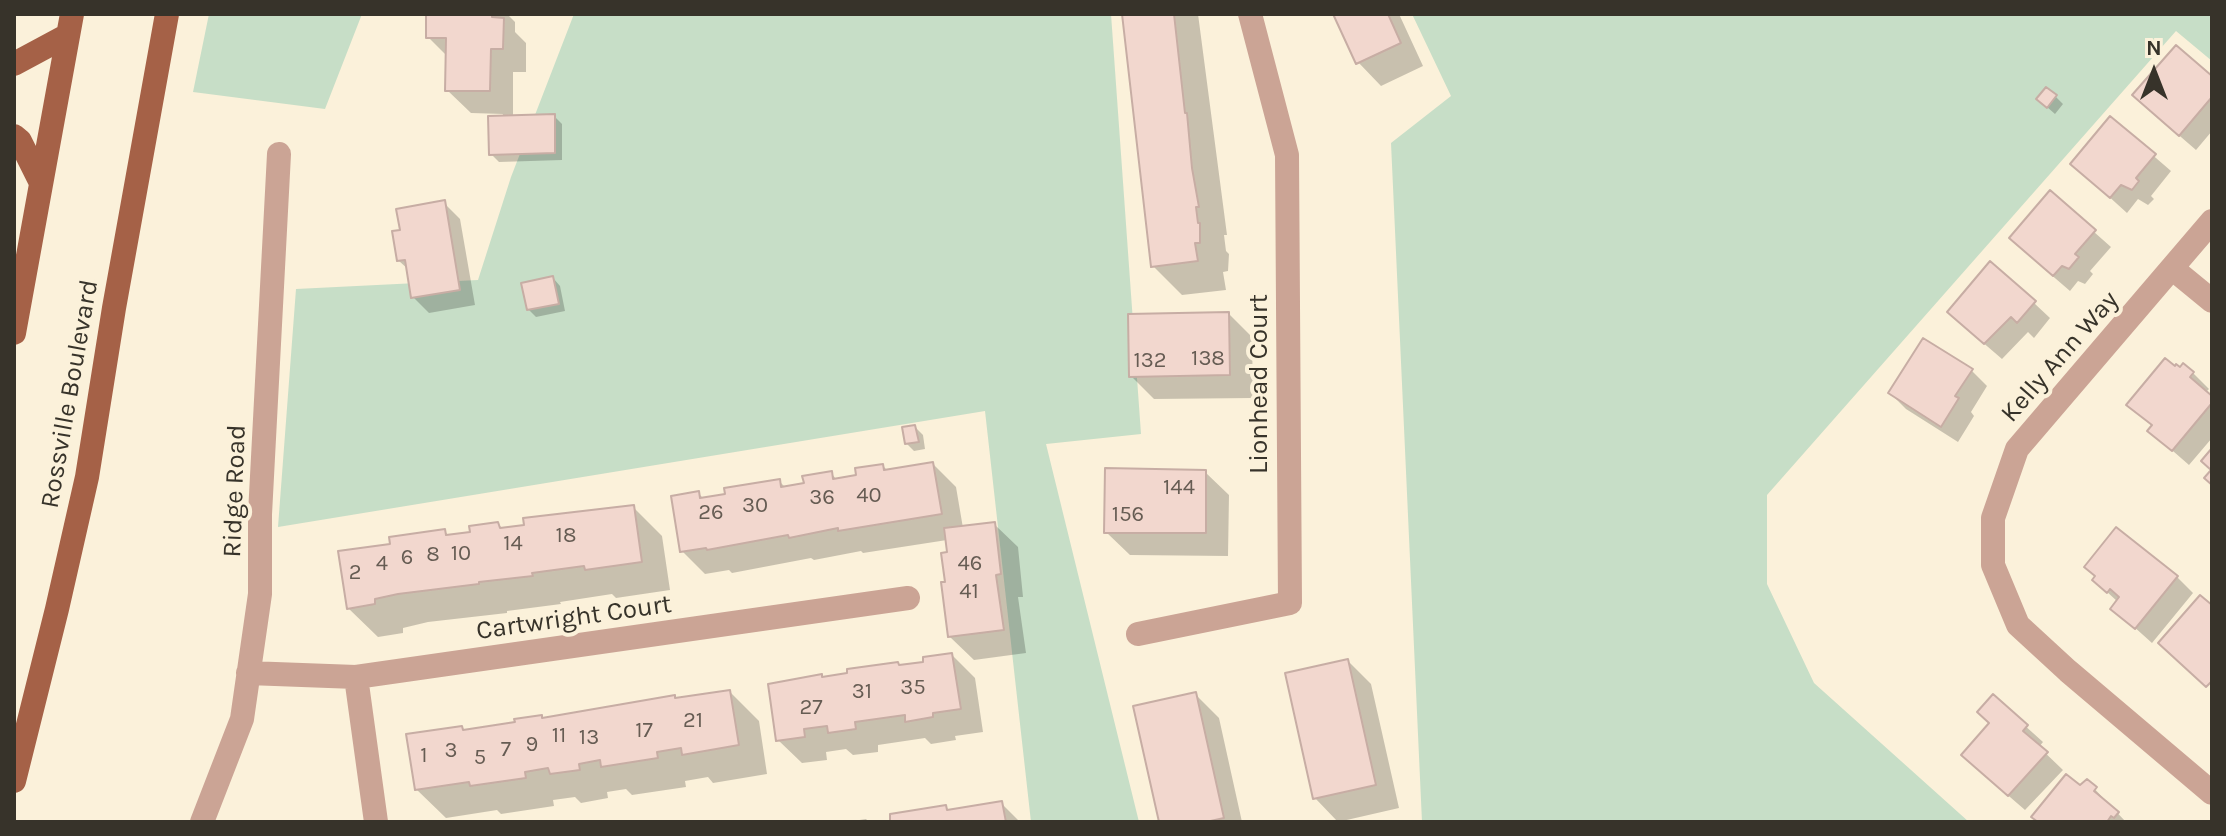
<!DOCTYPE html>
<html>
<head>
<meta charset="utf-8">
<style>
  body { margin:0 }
  #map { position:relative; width:2226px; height:836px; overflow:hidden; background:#fbf1da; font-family:Karla,sans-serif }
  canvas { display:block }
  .frame { position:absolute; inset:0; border:16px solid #37332a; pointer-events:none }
  .north { position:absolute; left:2114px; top:32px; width:80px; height:80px; -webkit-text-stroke:6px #fbf1da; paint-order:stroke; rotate:0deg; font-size:22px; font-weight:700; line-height:32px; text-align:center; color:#37332a }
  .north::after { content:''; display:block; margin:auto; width:28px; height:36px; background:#37332a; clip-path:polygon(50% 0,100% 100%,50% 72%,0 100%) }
</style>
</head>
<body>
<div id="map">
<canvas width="2226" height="836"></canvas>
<div class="frame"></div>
<div class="north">N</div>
</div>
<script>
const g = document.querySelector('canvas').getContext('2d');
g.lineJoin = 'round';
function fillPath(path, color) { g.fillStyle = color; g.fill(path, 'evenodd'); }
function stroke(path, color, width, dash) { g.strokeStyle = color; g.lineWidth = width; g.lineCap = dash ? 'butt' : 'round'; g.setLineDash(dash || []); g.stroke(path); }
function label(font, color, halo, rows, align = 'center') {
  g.font = font + ' Karla,sans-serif'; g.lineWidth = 8; g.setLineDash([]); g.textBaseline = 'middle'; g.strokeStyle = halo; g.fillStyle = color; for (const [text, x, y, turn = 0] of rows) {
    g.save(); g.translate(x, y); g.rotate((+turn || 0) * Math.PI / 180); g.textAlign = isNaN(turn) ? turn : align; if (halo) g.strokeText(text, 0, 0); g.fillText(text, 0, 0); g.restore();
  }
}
const green = new Path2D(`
  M209,14H362L325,109L193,92Z
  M574,14H1111L1141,434L1046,444L1139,822H1031L985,411L278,527L296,289L478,280L511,177Z
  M1412,14H2212V61L2176,31L1767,495V584L1814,683L1969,822H1422L1391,143L1451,96Z`);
const shadow = new Path2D(`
  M428,14H507L515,22V32L526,43V72H513V117L554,116L562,124V160L499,162L491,154L503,114L471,113L447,90L448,57L428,37Z
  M1124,14H1198L1227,235H1224L1226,251L1229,254L1228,271L1223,272L1226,290L1182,295L1153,266Z
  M1336,14H1399L1423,66L1381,86L1358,62Z
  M2212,79V131L2196,150L2151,111Z
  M2056,97L2063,104L2055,114L2047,107Z
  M2111,119L2171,171L2151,196L2154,199L2148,205L2138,199L2127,213L2073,164Z
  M2050,193L2111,247L2090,271L2093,274L2085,284L2078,281L2070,291L2027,254Z
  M444,203L460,219L475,305L429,313L413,297L409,270L399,261L402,232Z
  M553,278L560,286L565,311L536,317L528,309Z
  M2034,303L2050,318L2034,338L2028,332L2002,359L1966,328Z
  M1229,314L1252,337L1253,398L1154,399L1131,376Z
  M2175,369L2193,373L2209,389L2205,393L2212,399V438L2189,465L2150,431L2153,427L2129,404Z
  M1971,370L1987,386L1971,412L1974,416L1958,442L1906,409L1890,393Z
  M915,427L923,435L925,449L914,451L906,443Z
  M933,464L956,487L963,528L994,524L1018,547L1023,597H1018L1026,653L974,660L950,637L947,540L863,553L861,551L814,560L811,558L732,573L729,570L705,574L682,551L698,493L705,500L779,481L786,488L806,484L831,473L837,480L858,476L883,466L888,471Z
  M1205,472L1229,495L1228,556L1130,555L1106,532Z
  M633,507L662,536L670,590L616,598L612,594L560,602L561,604L507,611V613L428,622L403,628V633L378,637L348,608L392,545L445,532L450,537L472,533L498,524L504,530Z
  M2177,577L2193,593L2152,643L2113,608L2118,602L2094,580Z
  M952,655L975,678L983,732L955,736L956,740L931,744L925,738L878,745V752L853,755L846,749L826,752L827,760L802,763L778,740L823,678L926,664Z
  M1348,661L1371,684L1399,808L1338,822L1315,798Z
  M730,692L759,721L767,774L713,783L708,777L685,781L686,787L632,795L626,789L607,792L608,798L581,803L575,797L553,800L554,806L501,814L497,810L446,818L416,789L462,728L466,732L541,717L544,720Z
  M1196,695L1219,718L1242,822H1161Z
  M1993,697L2043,742L2039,747L2063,770L2025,810L1980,771L1991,723Z
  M2087,781L2126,822H2039L2080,787Z
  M1002,804L1020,822H893L946,807L950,812Z
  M866,819L869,822H846Z`);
const building = new Path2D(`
  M426,14H492V17L504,18L503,49H491L490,91H445L446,38H426Z
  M1122,14H1174L1185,113H1187L1192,168L1199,207H1196L1198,223H1200V243H1195L1198,261L1151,267Z
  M1333,14H1388L1401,43L1356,64Z
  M2176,45L2212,76V97L2179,136L2132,95Z
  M2046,87L2057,95L2047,108L2036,99Z
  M555,114V153L489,155L488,116Z
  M2110,116L2156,154L2136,178L2139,181L2132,190L2121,185L2110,198L2070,164Z
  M2050,190L2096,230L2075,254L2079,257L2069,269L2062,266L2053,276L2009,238Z
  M445,200L460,290L411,298L405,260L397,261L392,231L400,230L396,209Z
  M1990,261L2036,301L2017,323L2011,317L1984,344L1947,312Z
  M553,276L559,304L527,310L521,283Z
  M1229,312L1230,375L1129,377L1128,314Z
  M1923,338L1973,369L1955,396L1959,398L1941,427L1888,393Z
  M2165,358L2175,366L2176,364L2180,367L2183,363L2194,372L2190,377L2212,396V403L2172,451L2147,431L2152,425L2126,405Z
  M915,425L919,442L905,444L902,427Z
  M2212,448V485L2204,478L2211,470L2201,461Z
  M933,462L942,514L838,531V528L789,538L788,535L707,550L706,548L680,552L671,496L699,491L700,498L725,494L724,488L780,479L781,487L804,483L802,476L832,471L833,479L856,475L855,468L883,464L884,470Z
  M1105,468L1206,470V533H1104Z
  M634,505L642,562L585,570L584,566L532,573L533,576L479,582V584L398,594L375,599V604L347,609L338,551L390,544L389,537L445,529L446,535L470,532L469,526L498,522L500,528L524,525L523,518Z
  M995,522L1001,574L996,575L1004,630L948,637L941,582H945L941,553L947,552L944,528Z
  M2116,527L2178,576L2135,629L2110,609L2119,597L2110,589L2107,593L2092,580L2095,576L2084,567Z
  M2200,595L2212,605V681L2206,687L2158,643Z
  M952,653L961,709L933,713V717L905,722V715L855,722L856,729L828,733L827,726L804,729L805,737L776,741L768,684L822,674V677L847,673V669L898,662L899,665L923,662V657Z
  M1348,659L1376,785L1313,799L1285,673Z
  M730,690L739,745L682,755L681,748L657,752L658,758L601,767L600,760L579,764L580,770L550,774L548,768L525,772L526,778L470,786L469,782L415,790L406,734L462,726L463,730L515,722L514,719L542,715V718L675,695V698Z
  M1196,692L1224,818L1206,822H1159L1133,706Z
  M1993,694L2028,725L2023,731L2048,752L2008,796L1961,755L1989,723L1977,712Z
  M2066,774L2080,785L2087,779L2097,787L2094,791L2119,812L2114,818L2111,816L2107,822H2038L2031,817Z
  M1002,801L1006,822H882L890,821V814L946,805L947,810Z`);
const minor = new Path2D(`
  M2212,221L2017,449L1993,518V565L2018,625L2068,671L2212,793
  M2173,269L2212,301
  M1138,634L1290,603L1287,155L1250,14
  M248,673L356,677L908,598
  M356,677L376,822
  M202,822L242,719L260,594V514L279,154`);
const major = new Path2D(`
  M14,64L68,35
  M14,136L20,141L41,183
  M14,333L72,14
  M14,781L57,609L87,477L114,308L167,14`);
const numberNames = [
  ["138",1208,359],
  ["132",1150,361],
  ["144",1179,488],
  ["40",869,496],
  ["36",822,498],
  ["30",755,506],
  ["26",711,513],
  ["156",1128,515],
  ["18",566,536],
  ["14",513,544],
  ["10",461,554],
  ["8",433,555],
  ["6",407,558],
  ["4",382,564],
  ["46",970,564],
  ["2",355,573],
  ["41",969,592],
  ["35",913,688],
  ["31",862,692],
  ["27",811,708],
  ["21",693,721],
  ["17",644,731],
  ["11",559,736],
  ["13",589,738],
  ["9",532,745],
  ["7",506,750],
  ["3",451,751],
  ["1",424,756],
  ["5",480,758]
];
const streetNames = [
  ["Kelly Ann Way",2060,357,-49],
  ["Lionhead Court",1260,384,-90],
  ["Rossville Boulevard",70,394,-80],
  ["Ridge Road",235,491,-88],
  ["Cartwright Court",574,618,-8]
];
fillPath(green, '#c7dec7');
fillPath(shadow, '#0003');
fillPath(building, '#f2d7ce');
stroke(building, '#c7ada4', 2);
stroke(minor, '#cba495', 24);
stroke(major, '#a56147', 24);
label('22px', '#665c53', null, numberNames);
label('26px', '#37332a', '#fbf1da', streetNames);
</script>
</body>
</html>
